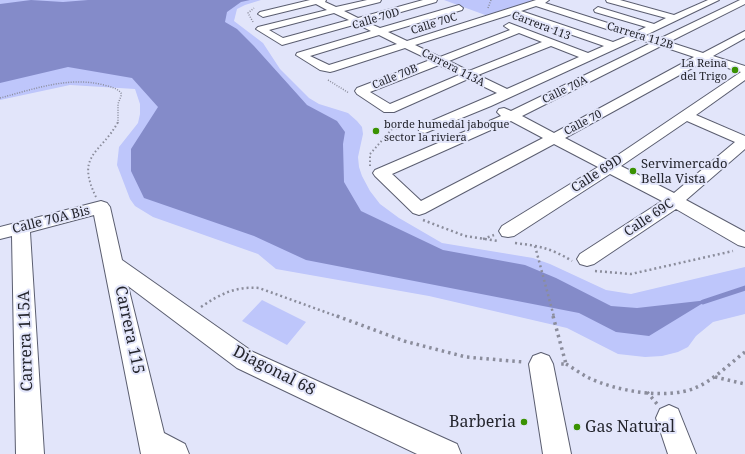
<!DOCTYPE html>
<html>
<head>
<meta charset="utf-8">
<style>
  body { margin:0 }
  canvas { display:block; background:#e2e5fa }
</style>
</head>
<body>
<canvas width="745" height="454"></canvas>
<script>
const g = document.querySelector('canvas').getContext('2d');
g.lineJoin = 'round';
function fillPath(path, color) { g.fillStyle = color; g.fill(path, 'evenodd'); }
function stroke(path, color, width, dash) { g.strokeStyle = color; g.lineWidth = width; g.lineCap = dash ? 'butt' : 'round'; g.setLineDash(dash || []); g.stroke(path); }
function label(font, color, halo, rows, align = 'center') {
  g.font = font + ' "Noto Serif",serif'; g.lineWidth = 4; g.setLineDash([]); g.textBaseline = 'middle'; g.strokeStyle = halo; g.fillStyle = color; for (const [text, x, y, turn = 0] of rows) {
    g.save(); g.translate(x, y); g.rotate((+turn || 0) * Math.PI / 180); g.textAlign = isNaN(turn) ? turn : align; if (halo) g.strokeText(text, 0, 0); g.fillText(text, 0, 0); g.restore();
  }
}
const green = new Path2D(`
  M0,0H261L245,5L237,9L234,21L263,43L280,69L309,98L319,104L348,113L357,121L362,127L363,134L358,157L359,167L362,176L370,191L380,204L399,218L442,243L533,258L550,264L606,290L631,294L745,267V314L713,322L696,336L688,347L678,352L662,356L645,357L618,354L567,328L429,296L276,269L258,254L153,217L135,206L130,199L117,165L119,147L138,123L140,114V104L135,89L70,85L0,100Z
  M444,0H539L488,16Z
  M262,300L306,322L287,345L242,321Z`);
const water = new Path2D(`
  M31,0L63,2L88,0H250L241,2L227,12L225,22L237,29L254,46L307,105L337,121L345,132L343,144L344,182L361,211L443,250L525,265L556,278L611,306L637,308L708,300L649,336L616,332L579,313L306,260L254,236L144,198L131,171V149L158,107L132,78L68,67L0,83V4Z`);
const stream = new Path2D(`
  M703,302L745,288`);
const pathFar3 = new Path2D(`
  M488,8L491,0
  M253,22L248,13L254,8
  M328,80L349,93
  M0,98C34,89 69,76 104,85C111,87 117,88 121,93V96L118,104V123
  M386,119L389,123`);
const pathFar2 = new Path2D(`
  M392,129H412
  M370,166V154L392,129L388,122
  M96,197C75,154 101,154 118,122`);
const pathFar1 = new Path2D(`
  M423,220L465,236L498,241
  M483,239L494,235
  M515,243C539,246 551,248 572,261
  M535,246L554,317
  M595,271L631,274L733,251
  M201,307C220,294 236,286 259,288L339,317`);
const path = new Path2D(`
  M337,316L404,341L466,357L523,362
  M553,316L566,364H560
  M566,364C573,368 580,373 587,377C615,391 666,400 695,388C714,380 729,364 745,352
  M715,377L745,384
  M647,392L657,404`);
const minor = new Path2D(`
  M310,0H326L325,2L336,7L367,0H381L380,2L344,11L358,18L423,0H437L436,2L366,22L380,28L459,5L463,8L462,10L388,32L407,41L536,0H549L545,3L636,32L646,27L595,12L594,10L598,7L654,24L666,18L607,2L606,0H620L674,15L708,0H719L646,35L659,39L740,0H745V4L669,42L703,53L745,31V38L713,56L745,66V80L696,115L745,136V149L686,200L745,232V247L738,245L676,209L594,264L587,266L580,264L577,259L580,254L662,201L610,174L514,236L508,237L502,236L499,231L502,226L598,167L554,144L425,213L419,215L413,213L375,176L373,173L375,170L501,116L497,112L499,109L504,108L511,111L651,43L637,39L491,106L425,133L420,132L418,129L420,126L497,93L468,79L394,112H384L357,94L355,91L357,88L430,60L405,48L334,71L330,72L320,70L296,55L297,53L371,31L357,24L282,45L256,29L258,27L327,10L316,4L263,17L258,14L260,12ZM536,6L628,36L613,42L521,11ZM334,13L349,20L283,38L269,30ZM512,14L604,46L588,53L509,23L504,26L510,30L440,57L415,45ZM519,33L542,42L469,71L449,61ZM379,35L397,44L329,65L310,56ZM551,46L579,57L507,89L478,75ZM661,46L694,57L554,133L522,116ZM705,61L741,72L609,161L565,138ZM439,65L459,75L390,104L370,92ZM511,121L543,138L421,201L392,174ZM687,121L735,142L674,193L621,166Z
  M101,201L107,203L110,207L122,260L253,352L457,444L461,454H417L237,368L128,286L164,433L185,444L189,454H141L94,215L30,232L44,454H16L12,236L0,239V227Z
  M541,353L549,356L553,364L571,454H543L529,364L533,356Z
  M669,405L678,409L696,454H668L656,418L660,409Z`);
const markers = [
  [735,70,4,"#3a9202"],
  [376,131,4,"#3a9202"],
  [633,171,4,"#3a9202"],
  [524,422,4,"#3a9202"],
  [577,427,4,"#3a9202"]
];
const farStreetnames = [
  ["Calle 70D",376,19,-17],
  ["Calle 70C",434,24,-18],
  ["Carrera 113",541,26,21],
  ["Carrera 112B",640,36,17],
  ["Carrera 113A",453,68,27],
  ["Calle 70B",395,77,-22],
  ["Calle 70A",565,90,-26],
  ["Calle 70",583,123,-28]
];
const farPoinames = [
  ["La Reina",727,64],
  ["del Trigo",727,77],
  ["borde humedal jaboque",384,125,"left"],
  ["sector la riviera",384,138,"left"]
];
const poiNames = [
  ["Servimercado",641,164],
  ["Bella Vista",641,179]
];
const streetNames = [
  ["Calle 69D",597,174,-33],
  ["Calle 69C",649,218,-34],
  ["Calle 70A Bis",51,220,-14]
];
const nearStreetnames = [
  ["Carrera 115",129,330,78],
  ["Carrera 115A",26,341,-92],
  ["Diagonal 68",274,371,27]
];
const nearPoinames = [
  ["Barberia",516,422],
  ["Gas Natural",585,427,"left"]
];
fillPath(green, '#bec6fb');
fillPath(water, '#848bc9');
stroke(stream, '#848bc9', 5);
stroke(minor, '#5b5e70', 2);
stroke(pathFar3, '#8b8d9c', 1.5, [1, 1.5]);
stroke(pathFar2, '#8b8d9c', 2, [1.5, 2.5]);
stroke(pathFar1, '#8b8d9c', 2.5, [2, 3]);
stroke(path, '#8b8d9c', 3.5, [2.5, 4]);
fillPath(minor, '#fff');
for (const [x, y, r, color] of markers) { const dot = new Path2D(); dot.arc(x, y, r, 0, 2 * Math.PI); g.fillStyle = color; g.fill(dot); stroke(dot, '#e2e5fa', 1.5); }
label('11px', '#24252d', '#e2e5fa', farStreetnames);
label('11px', '#24252d', '#e2e5fa', farPoinames, 'right');
label('13px', '#24252d', '#e2e5fa', poiNames, 'left');
label('13px', '#24252d', '#e2e5fa', streetNames);
label('16px', '#24252d', '#e2e5fa', nearStreetnames);
label('16px', '#24252d', '#e2e5fa', nearPoinames, 'right');
</script>
</body>
</html>
